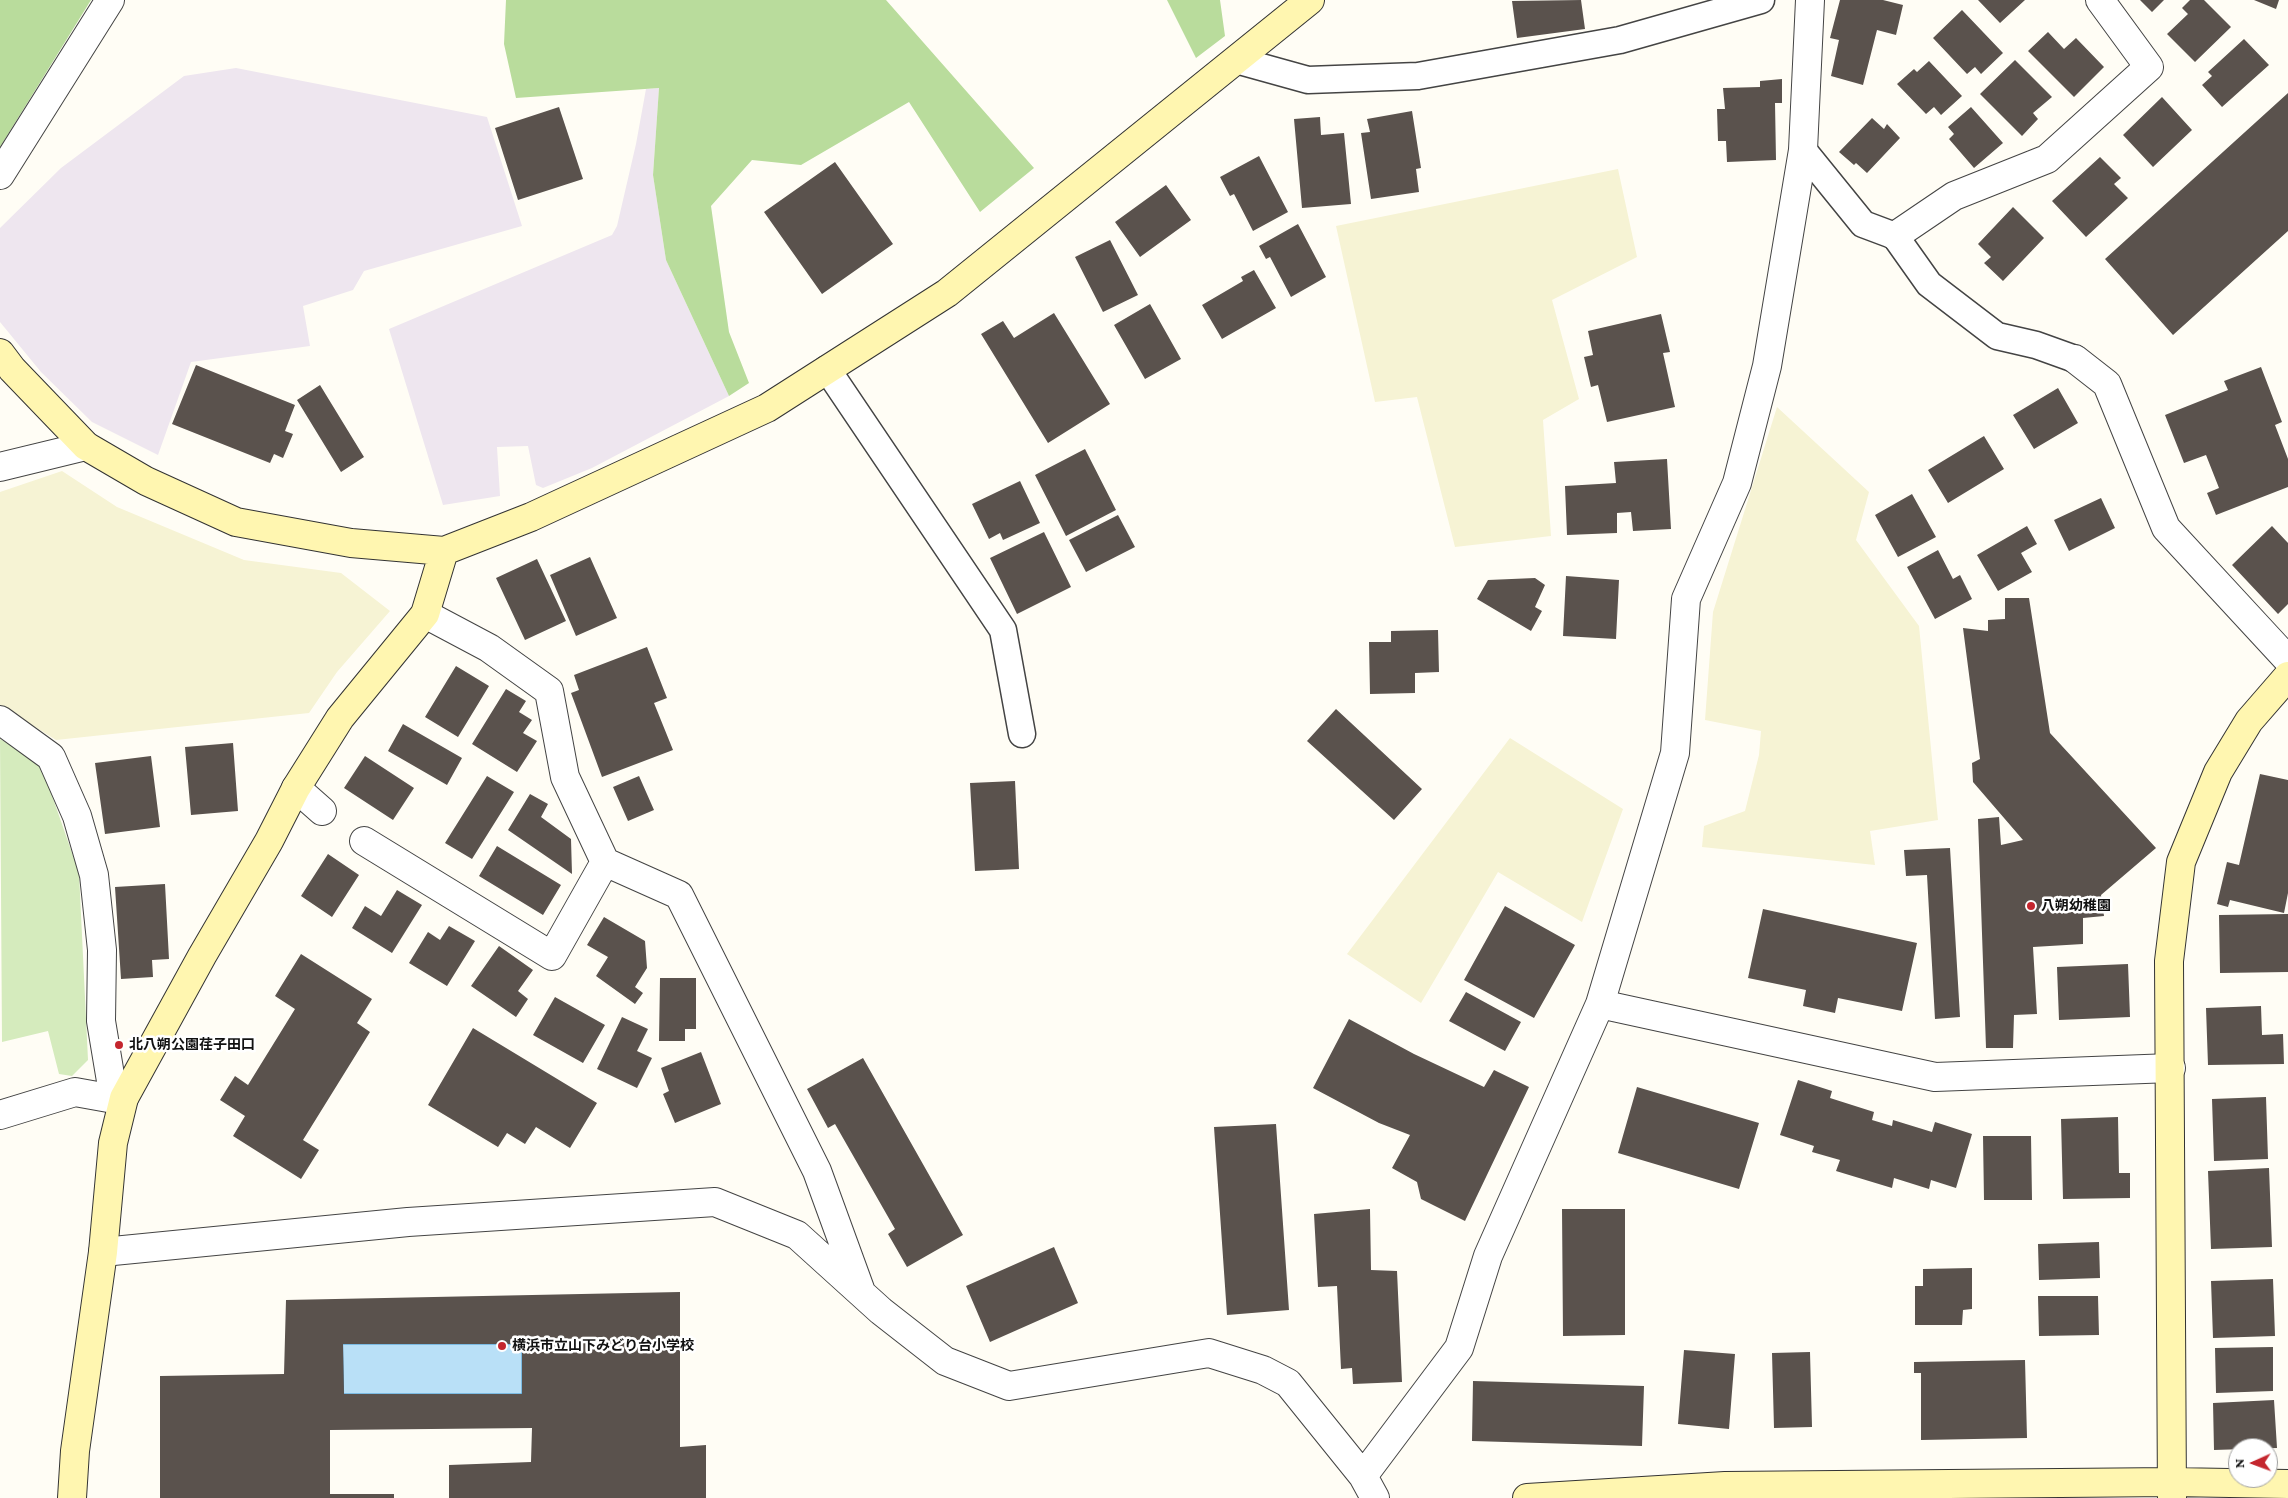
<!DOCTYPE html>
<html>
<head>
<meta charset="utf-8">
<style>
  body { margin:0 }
  #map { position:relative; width:2288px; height:1498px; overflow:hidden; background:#fffdf5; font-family:"Crimson Pro",serif }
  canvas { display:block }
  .north { position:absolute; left:2228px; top:1438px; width:50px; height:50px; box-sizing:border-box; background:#fff; border:1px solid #a0a0a0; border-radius:50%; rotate:268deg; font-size:14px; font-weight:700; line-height:20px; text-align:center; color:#111 }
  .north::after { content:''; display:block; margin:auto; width:18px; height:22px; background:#c4262e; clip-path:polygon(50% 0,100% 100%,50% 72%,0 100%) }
</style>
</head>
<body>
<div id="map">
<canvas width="2288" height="1498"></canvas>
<div class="north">N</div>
</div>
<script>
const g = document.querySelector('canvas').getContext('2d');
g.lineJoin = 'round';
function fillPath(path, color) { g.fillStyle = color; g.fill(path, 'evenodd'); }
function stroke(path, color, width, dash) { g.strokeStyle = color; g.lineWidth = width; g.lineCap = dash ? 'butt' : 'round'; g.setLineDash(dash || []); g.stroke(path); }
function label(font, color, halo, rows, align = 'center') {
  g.font = font + ' "Crimson Pro","Noto Sans JP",serif'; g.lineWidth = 5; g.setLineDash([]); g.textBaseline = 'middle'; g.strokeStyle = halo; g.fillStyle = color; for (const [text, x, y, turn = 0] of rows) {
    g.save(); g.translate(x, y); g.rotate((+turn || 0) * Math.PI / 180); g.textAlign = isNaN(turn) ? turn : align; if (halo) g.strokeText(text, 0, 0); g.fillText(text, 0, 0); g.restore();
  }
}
const industrial = new Path2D(`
  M236,68L487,117L522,226L364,271L353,290L303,306L310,346L191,362L158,455L92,422L41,372L0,322V228L61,168L184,76Z
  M659,88L653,175L666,260L729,396L592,468L543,488L536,485L528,446L497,447L500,496L443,505L389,329L612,235L617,226L636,144L646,89Z`);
const farmland = new Path2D(`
  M1618,169L1637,257L1552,300L1579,399L1543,420L1551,536L1455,547L1417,397L1375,402L1336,226Z
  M1777,407L1869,492L1856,540L1919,626L1938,820L1870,831L1875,865L1702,847L1704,826L1745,811L1759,755L1761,731L1705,720L1713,612Z
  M62,471L117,507L244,560L341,573L390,611L337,672L309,713L56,740L0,705V492Z
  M1510,738L1623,809L1582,922L1498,872L1421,1003L1347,954Z`);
const green = new Path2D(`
  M0,739L40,761L79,873L88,1060L72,1076L59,1074L48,1031L2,1042Z`);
const forest = new Path2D(`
  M0,0H91L0,147Z
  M506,0H886L1034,168L980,212L909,102L801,165L752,160L711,206L729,332L749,383L729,396L666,260L653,175L659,88L516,98L504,44Z
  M1167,0H1220L1225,36L1196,58Z`);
const water = new Path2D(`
  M343,1344H522V1394H344Z`);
const building = new Path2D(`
  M1581,0L1585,29L1517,38L1512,1Z
  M1840,0H1883L1903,5L1896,35L1877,30L1863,85L1831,76L1839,40L1830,38Z
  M1978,0H2025L2000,23Z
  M2140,0H2164L2152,12Z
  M2190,0H2204L2231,27L2195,62L2167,34L2188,14L2182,8Z
  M2254,0H2279L2276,9Z
  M1962,10L2003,53L1981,74L1975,67L1967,74L1933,38Z
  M2048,32L2064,49L2076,38L2104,67L2074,97L2028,51Z
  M2244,39L2269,65L2222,107L2202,85L2212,76L2208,72Z
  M2015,60L2052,97L2033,113L2038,119L2022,136L1980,94Z
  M1929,61L1962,96L1941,115L1934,107L1926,114L1897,84L1914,69L1917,72Z
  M1782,79V103H1775L1776,160L1727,162L1726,141H1718L1717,109H1725L1723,88L1760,87V81Z
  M2288,93V231L2173,335L2105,259Z
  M2162,97L2192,130L2153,167L2123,135Z
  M559,107L583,179L518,200L495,128Z
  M1971,107L2003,143L1974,168L1949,139L1954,134L1948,127Z
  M1412,111L1421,168L1416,169L1419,192L1371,199L1361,133L1370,132L1367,119Z
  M1320,117L1321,135L1344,133L1351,204L1302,208L1294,119Z
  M1872,118L1884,129L1887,124L1900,138L1867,173L1856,163L1854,165L1839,152Z
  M1259,156L1288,212L1253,231L1234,194L1230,196L1220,177Z
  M2100,157L2121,178L2114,184L2128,198L2086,237L2052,201Z
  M835,162L893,244L822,294L764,212Z
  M1166,185L1191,220L1140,257L1115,222Z
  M2013,207L2044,238L2003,281L1984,263L1991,257L1978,244Z
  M1298,224L1326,277L1291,297L1270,257L1266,259L1259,246Z
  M1110,240L1138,295L1103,312L1075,257Z
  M1254,270L1276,308L1222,339L1202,305L1243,281L1241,277Z
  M1150,304L1181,359L1145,379L1114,325Z
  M1054,313L1110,404L1048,443L981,334L1003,321L1014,338Z
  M1661,314L1670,352L1663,353L1675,407L1607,422L1598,385L1591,387L1584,357L1593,355L1588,331Z
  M196,365L295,405L285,431L293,434L283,458L274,454L270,463L172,424Z
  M2261,367L2282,422L2275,425L2288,459V487L2216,515L2207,493L2219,488L2206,455L2184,463L2165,415L2228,390L2224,381Z
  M320,385L364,457L341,472L297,400Z
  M2058,388L2078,423L2034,449L2013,415Z
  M1984,436L2004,469L1948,503L1928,470Z
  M1085,449L1116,510L1066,536L1035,475Z
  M1667,459L1671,529L1633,531L1631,512L1617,513V533L1567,535L1565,486L1616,483L1614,462Z
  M1020,481L1040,523L1003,540L1000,533L989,539L972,504Z
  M1912,494L1936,537L1898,557L1875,515Z
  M2101,498L2115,528L2069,551L2054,520Z
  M1118,515L1135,547L1086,572L1069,540Z
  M2027,526L2037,544L2021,553L2032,572L1998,591L1977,555Z
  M2272,526L2288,543V604L2278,614L2232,565Z
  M1044,532L1071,587L1017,614L990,558Z
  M1938,550L1953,579L1960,575L1972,599L1935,619L1907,567Z
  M590,557L617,618L576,636L550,575Z
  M537,559L566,621L525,640L496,578Z
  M1566,576L1619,580L1616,639L1563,636Z
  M1535,578L1545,585L1535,607L1542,611L1531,631L1477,599L1488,580Z
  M2005,598H2029L2050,733L2156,848L2101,895L2104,916L2083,918V944L2033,947L2037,1014L2014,1015L2013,1048H1986L1978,819L1999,817L2001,845L2023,840L1973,782L1972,763L1980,759L1963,628L1988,631V620L2005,619Z
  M1438,630L1439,672L1415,673V693L1370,694L1369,642H1391V631Z
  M647,647L667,698L654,703L673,750L602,777L571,693L579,690L574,675Z
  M456,666L489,686L458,737L425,717Z
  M506,689L526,701L519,712L532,720L523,733L537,741L517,772L472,744Z
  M1336,709L1422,789L1394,820L1307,741Z
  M403,724L462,758L447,785L388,751Z
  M233,743L238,811L191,815L185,747Z
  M151,756L160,827L105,834L95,763Z
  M365,756L414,788L393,820L344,788Z
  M2260,774L2288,780V893L2284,913L2230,900L2228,907L2217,904L2227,862L2239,865Z
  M487,776L514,792L472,859L445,843Z
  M639,776L654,810L628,821L613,787Z
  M1015,781L1019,869L975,871L970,783Z
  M530,794L548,804L541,817L571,839L572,874L508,830Z
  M497,846L561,885L543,915L479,876Z
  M1950,848L1960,1017L1935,1019L1927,875L1906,876L1904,850Z
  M328,854L359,875L332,917L301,896Z
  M165,884L169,959L152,960L153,977L121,979L115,887Z
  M397,890L422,905L392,953L352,928L365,906L381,916Z
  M1505,906L1575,945L1534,1018L1464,980Z
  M1763,909L1917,943L1902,1011L1838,998L1835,1013L1803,1006L1806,990L1748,978Z
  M2288,914V972L2220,973L2219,915Z
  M604,917L645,941L647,968L635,987L643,993L635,1004L596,976L608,957L587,945Z
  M449,926L475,941L447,986L409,963L428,932L440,940Z
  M499,946L533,970L518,991L528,999L516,1017L471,986Z
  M301,954L372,999L357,1023L370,1032L303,1140L319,1150L301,1179L233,1136L245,1116L220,1100L235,1076L248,1085L295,1009L275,996Z
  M2128,964L2130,1017L2059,1020L2057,967Z
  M660,978H696V1029H685V1041H659Z
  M1466,992L1521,1022L1505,1051L1449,1021Z
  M555,997L605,1025L583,1063L533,1035Z
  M2261,1006L2262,1035L2283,1034L2284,1064L2208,1065L2206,1008Z
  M622,1017L648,1029L637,1051L652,1058L637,1088L597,1069Z
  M1349,1019L1414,1054L1484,1087L1494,1070L1529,1087L1465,1221L1421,1199L1417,1182L1392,1168L1410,1135L1379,1123L1313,1088Z
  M473,1028L597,1103L570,1148L536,1127L525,1144L507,1133L498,1147L428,1105Z
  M701,1052L721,1104L675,1123L663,1094L669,1091L661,1068Z
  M863,1058L963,1235L907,1267L888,1234L895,1229L835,1124L828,1128L807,1089Z
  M1798,1080L1832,1091L1830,1098L1874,1112L1872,1120L1892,1126L1893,1120L1932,1132L1935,1122L1972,1134L1956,1188L1931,1180L1929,1189L1894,1178L1892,1188L1836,1171L1840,1160L1812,1152L1814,1146L1780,1135Z
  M1637,1087L1759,1123L1739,1189L1618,1153Z
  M2266,1097L2268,1159L2214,1161L2212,1099Z
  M2118,1117L2119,1173H2130V1198L2063,1199L2061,1119Z
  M1276,1124L1289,1310L1227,1315L1214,1127Z
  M1983,1136H2031L2032,1200H1984Z
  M2269,1168L2272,1247L2211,1249L2208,1171Z
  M1370,1209L1371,1270L1397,1271L1402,1382L1353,1384L1352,1368L1341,1369L1337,1286L1318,1287L1314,1214Z
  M1562,1209H1625V1335L1563,1336Z
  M2099,1242L2100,1278L2039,1280L2038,1244Z
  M1054,1247L1078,1303L990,1342L966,1286Z
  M1972,1268V1309L1963,1310L1962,1325H1915V1286H1923V1269Z
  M2273,1279L2275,1336L2213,1338L2211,1281Z
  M680,1292V1447L706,1445V1498H449V1465L531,1462L532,1428L330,1430V1494H394V1498H160V1376L284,1374L286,1300ZM343,1344H522V1394H344Z
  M2038,1296H2098L2099,1335L2039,1336Z
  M2273,1347V1391L2216,1393L2215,1348Z
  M1684,1350L1735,1354L1729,1429L1678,1424Z
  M1810,1352L1812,1427L1774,1428L1772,1353Z
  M2025,1360L2027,1438L1921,1440V1373H1914V1362Z
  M1473,1381L1644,1386L1642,1446L1472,1441Z
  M2274,1400L2277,1448L2214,1450L2213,1403Z`);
const lane = new Path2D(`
  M1236,60L1308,80L1418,76L1620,40L1761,0
  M1803,150L1863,224L1895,236L1929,284L1997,336L2036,345L2075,359
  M827,369L1003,630L1022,734`);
const street = new Path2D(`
  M0,175L110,0
  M1895,236L1954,196L2047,159L2149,67L2100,0
  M2075,359L2107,384L2166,528L2288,660
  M0,467L86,446
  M425,614L489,648L549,691L565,777L605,862L679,895L817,1171L860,1289
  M0,720L51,757L77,816L94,875L102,950L101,1021L114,1099
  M296,788L322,811
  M364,841L552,956L605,862
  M1600,1004L1935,1077L2171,1068
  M0,1115L75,1092L114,1099L124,1098
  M103,1252L408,1222L715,1202L797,1235L881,1311L945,1361L1009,1386L1209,1353L1263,1370L1288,1383L1363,1476L1375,1498
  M1363,1476L1459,1348L1488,1256L1600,1004L1675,753L1686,599L1737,483L1767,366L1803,150L1810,0`);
const secondary = new Path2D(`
  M0,353L12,369L86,446L146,481L236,522L351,543L444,551L531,517L767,408L947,293L1310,0
  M72,1498L75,1451L103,1252L113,1143L124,1098L202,956L269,841L296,788L340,718L425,614L444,551
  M1527,1498L1725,1486L2172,1482L2288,1484
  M2172,1498L2169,961L2181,862L2218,772L2249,721L2288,676`);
const markers = [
  [2031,906,5,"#c4262e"],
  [119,1045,5,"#c4262e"],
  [502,1346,5,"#c4262e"]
];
const poiNames = [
  ["八朔幼稚園",2041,906],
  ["北八朔公園荏子田口",129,1045],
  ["横浜市立山下みどり台小学校",512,1346]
];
fillPath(industrial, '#eee6ef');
fillPath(farmland, '#f6f3d4');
fillPath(green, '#d5ebbd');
fillPath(forest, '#b9dc9c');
fillPath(water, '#b9e0f7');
stroke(water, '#3f96cf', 1);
fillPath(building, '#5a524d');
stroke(lane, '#444', 29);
stroke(street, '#444', 30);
stroke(secondary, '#333', 30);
stroke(lane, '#fff', 26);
stroke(street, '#fff', 28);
stroke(secondary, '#fff6b0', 28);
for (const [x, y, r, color] of markers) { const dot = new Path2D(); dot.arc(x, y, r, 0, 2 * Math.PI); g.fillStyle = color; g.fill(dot); stroke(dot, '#fff', 2); }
label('bold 14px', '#111', '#fff', poiNames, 'left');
</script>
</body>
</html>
